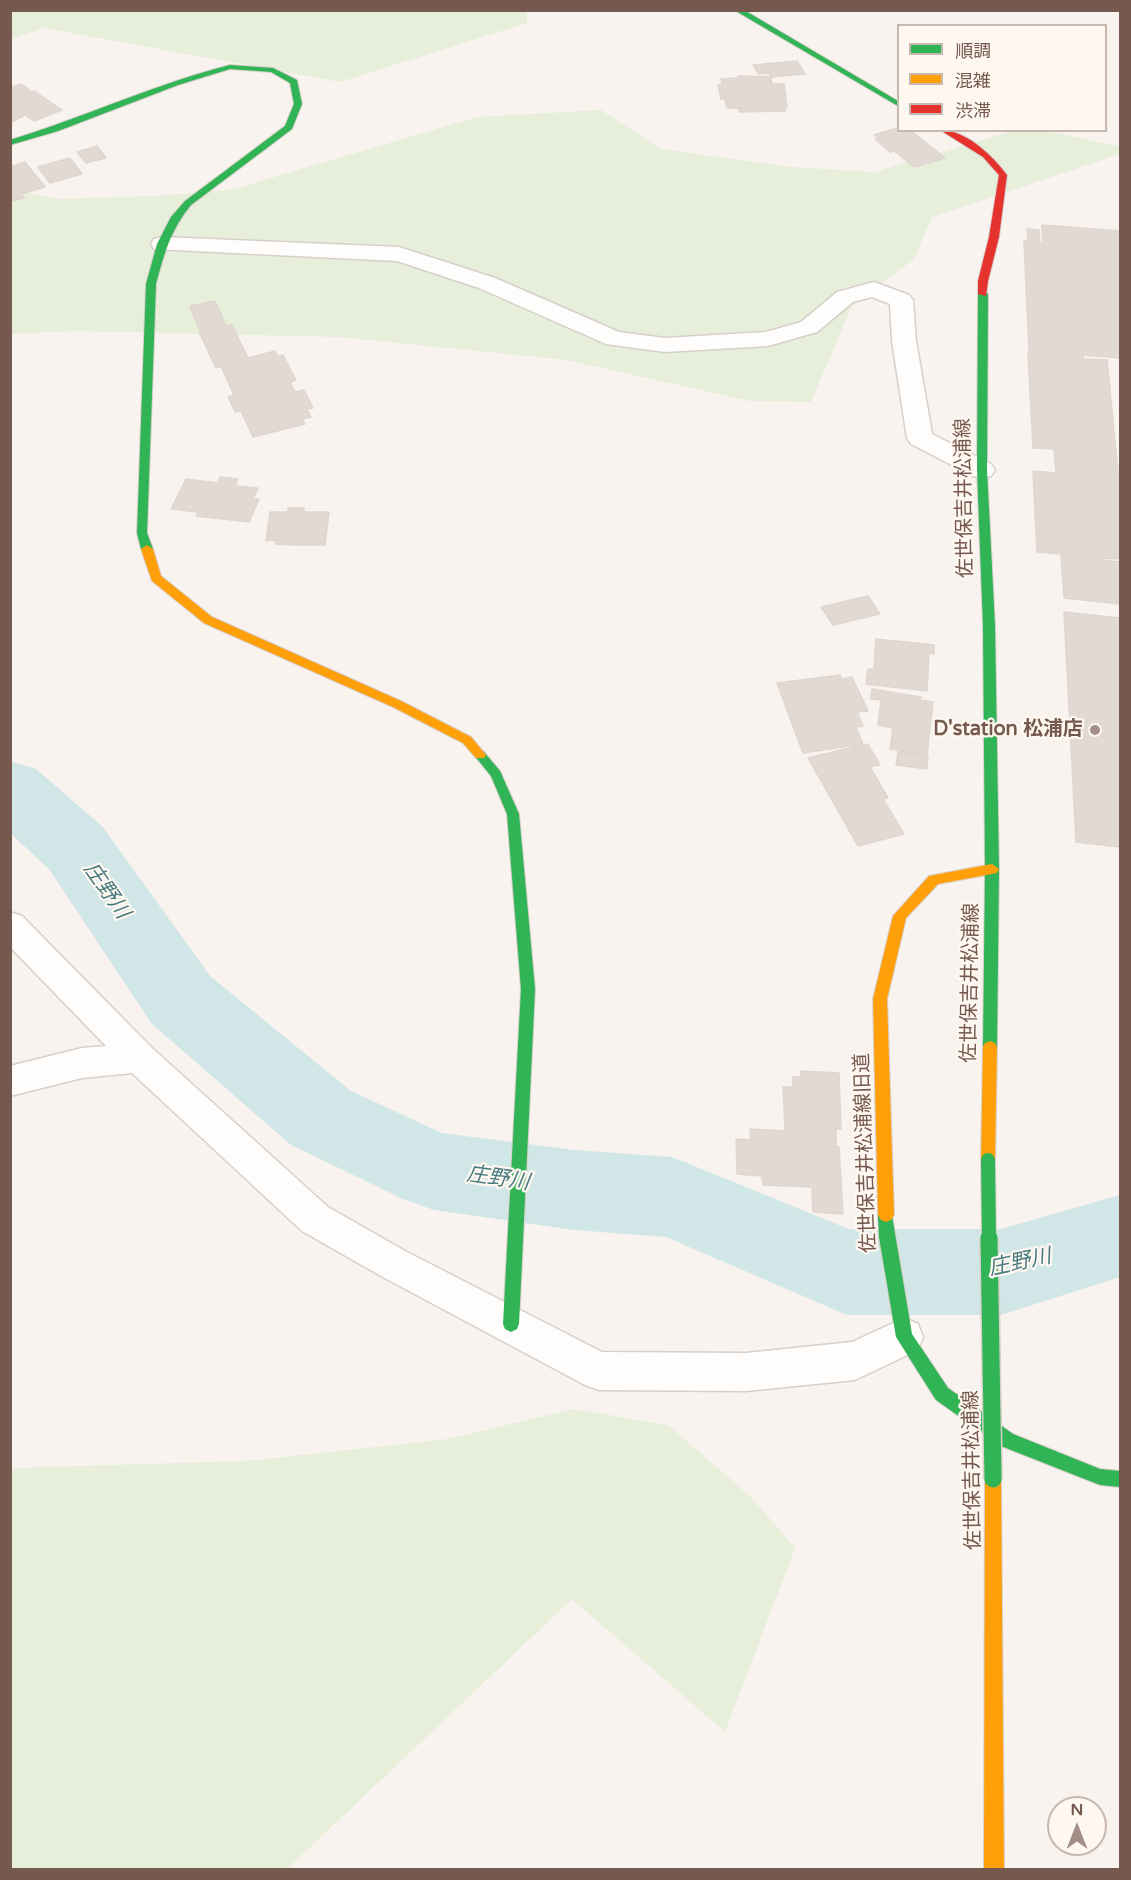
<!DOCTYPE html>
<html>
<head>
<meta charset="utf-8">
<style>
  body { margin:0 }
  #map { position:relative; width:1131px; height:1880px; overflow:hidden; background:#f8f3ee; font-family:"Varela Round","Noto Sans JP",sans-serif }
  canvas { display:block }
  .frame { position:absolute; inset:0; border:12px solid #75594f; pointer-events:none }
  .legend { position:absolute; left:897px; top:24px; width:210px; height:108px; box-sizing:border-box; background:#fef8f1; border:2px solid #c7b8b0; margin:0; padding:8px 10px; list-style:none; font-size:18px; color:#75594f }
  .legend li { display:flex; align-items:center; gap:12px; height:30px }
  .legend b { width:30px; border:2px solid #c7b8b0 }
  .north { position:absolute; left:1047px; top:1796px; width:60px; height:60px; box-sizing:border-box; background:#fef8f1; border:2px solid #c7b8b0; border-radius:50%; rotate:0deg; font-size:16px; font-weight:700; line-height:24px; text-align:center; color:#75594f }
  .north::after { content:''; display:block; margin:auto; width:21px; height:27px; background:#a38f87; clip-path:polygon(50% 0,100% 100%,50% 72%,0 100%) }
</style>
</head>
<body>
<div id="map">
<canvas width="1131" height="1880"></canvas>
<div class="frame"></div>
<ul class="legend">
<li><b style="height:8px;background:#30b455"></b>順調</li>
<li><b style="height:8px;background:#ff9f0a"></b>混雑</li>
<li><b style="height:8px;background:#e5322d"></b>渋滞</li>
</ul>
<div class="north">N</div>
</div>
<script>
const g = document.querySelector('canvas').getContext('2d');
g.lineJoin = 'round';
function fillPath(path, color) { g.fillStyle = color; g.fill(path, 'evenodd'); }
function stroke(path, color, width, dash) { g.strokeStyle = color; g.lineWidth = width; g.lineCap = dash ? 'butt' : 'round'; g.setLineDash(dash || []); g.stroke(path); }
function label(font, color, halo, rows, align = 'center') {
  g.font = font + ' "Varela Round","Noto Sans JP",sans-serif'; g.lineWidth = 4.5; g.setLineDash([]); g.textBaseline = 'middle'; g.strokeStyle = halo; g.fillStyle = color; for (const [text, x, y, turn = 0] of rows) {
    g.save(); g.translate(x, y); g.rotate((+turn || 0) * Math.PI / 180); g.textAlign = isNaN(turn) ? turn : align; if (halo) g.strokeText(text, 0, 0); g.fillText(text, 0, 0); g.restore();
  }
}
const green = new Path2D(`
  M527,10V23L340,82L44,28L11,39L10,11Z
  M601,110L661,149L791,167L875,172L1013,131H1047L1120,147V154L932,217L914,259L852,306L811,402L750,401L567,360L340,337L76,331L11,334L10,189L57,199L157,196L234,189L477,117Z
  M574,1409L668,1425L751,1497L795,1548L725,1732L572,1599L287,1869H11V1468L247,1461L448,1439Z`);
const river = new Path2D(`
  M10,761L36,769L103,827L210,976L351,1091L442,1133L574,1150L672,1157L849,1229H1001L1120,1195V1277L1001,1315H847L666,1237L574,1230L434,1210L403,1199L291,1145L152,1024L49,869L10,833Z`);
const building = new Path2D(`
  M797,61L805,74L771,77L764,64Z
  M764,64L769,73L758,74L753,65Z
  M738,76L771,77L772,84H784L787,107L727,108L725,99H721L718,85H722L721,79L738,78Z
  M21,84L31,91L13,98L10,88Z
  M34,91L62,110L34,121L25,115L10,123V100Z
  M785,107L786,111L739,112V108Z
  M898,128V130H910L945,158L914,167L894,151L890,152L875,139L879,138L874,135Z
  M97,146L106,158L86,163L77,152Z
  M70,158L82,174L50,183L38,167Z
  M25,162L45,187L21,194L24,198L10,201V167Z
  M1042,225L1120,231V358L1083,355V359L1107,360L1120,492V559L1102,558L1103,560L1120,562V604L1064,598L1061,554L1037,552L1033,471L1056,473L1054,449L1033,448L1028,353H1049L1029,352L1024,241L1043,243Z
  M1027,229L1039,230L1040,242L1028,241Z
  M215,301L226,326L200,331L190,306Z
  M232,325L248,358L275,351L278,357L283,355L296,380L290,382L295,392L304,390L313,408L307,409L311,417L302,419L305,424L253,437L241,411L235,412L228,397L234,395L221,366L216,368L199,332Z
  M220,477L238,479L235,486L258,488L253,499H259L249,522L196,516L198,512L171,509L186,479L217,483Z
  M288,508H304V512H329L325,545H294L275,544L276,540L266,541L270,512H288Z
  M868,596L880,614L833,625L821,607Z
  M1064,612L1120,618V847L1076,842Z
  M876,639L934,645V654L929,653L927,691L866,684L868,669L874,670Z
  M840,675L842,679L852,677L868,711L857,712L863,726L856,727L863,744L803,753L777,683Z
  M872,689L921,697L920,700L933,702L927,755L890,749L893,728L878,725L881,700L871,699Z
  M868,744L880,765L866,767L854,747Z
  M854,747L866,767H870L888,798L883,799L904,834L858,846L808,758Z
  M898,752L928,756L927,769L896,765Z
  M801,1071L839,1073L841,1129H836V1146L839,1147L843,1214L813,1212L812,1187L763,1185L762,1176L737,1174L736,1139L751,1140L750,1129L785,1131L783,1087H793V1077H801Z`);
const street = new Path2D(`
  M162,237L399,247L495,278L619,332L665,338L766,332L801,322L837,292L874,282L909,295L913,300L916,341L932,434L991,464L995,470L991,476L982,478L973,476L911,444L907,438L892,341L890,304L872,297L853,302L817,332L768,346L665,352L606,344L479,288L397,261L154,249L151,244L154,239Z
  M10,912L22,916L151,1047L328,1207L407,1252L602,1352L746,1353L852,1342L904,1318L918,1324L923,1337L918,1350L855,1380L746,1391L599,1390L585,1385L381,1276L302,1231L132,1073L82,1078L10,1096V1066L82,1048L106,1046L10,947Z`);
const fast = new Path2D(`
  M734,10H744L898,101V106Z
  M230,65L273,68L297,80L302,104L292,129L191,205C171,229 164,254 156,284L147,533L153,549L147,553L141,549L137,533L146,284L157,244L171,217L185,201L285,126L294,104L290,83L271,72L230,69L178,85L58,131L10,145V140C85,117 155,84 230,65Z
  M983,291L988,294L987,470L995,626L999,869L997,1047L995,1051L990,1053L985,1051L983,1047L985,869L983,626L977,470L978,294Z
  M480,750L484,752L500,771L519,814L535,989L519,1324L517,1329L511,1332L505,1329L503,1324L521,989L507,814L491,776L474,755Z
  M886,1208L891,1210L912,1334L948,1388L1013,1434L1100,1469L1120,1471V1487L1100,1485L1001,1446L936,1400L896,1337L879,1237L878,1215L881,1210Z`);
const slow = new Path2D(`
  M147,545L153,549L161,576L212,617L401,701L471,737L486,755L484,758H476L463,743L393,707L204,623L152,581L141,549Z
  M992,864L999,869L997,873L938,884L906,918L887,999L894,1215L891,1220L886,1222L881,1220L878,1215L873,999L893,916L929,876Z
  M990,1041L995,1043L997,1047L995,1160L993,1165L988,1167L983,1165L981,1160L983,1047L985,1043Z
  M993,1471L999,1473L1001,1479L1004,1870H984L985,1479L987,1473Z`);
const jam = new Path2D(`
  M940,130C966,130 992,155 1007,175L999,237L988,281L986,296L978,294V281L989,237L999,175L983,157Z`);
const fastBridgeFar1 = new Path2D(`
  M988,1160L989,1239`);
const fastBridge = new Path2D(`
  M989,1238L993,1479`);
const markers = [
  [1095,730,6,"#a38f87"]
];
const streetNames = [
  ["佐世保吉井松浦線",965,498,-91],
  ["佐世保吉井松浦線",971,983,-89],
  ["佐世保吉井松浦線旧道",866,1153,-92],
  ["佐世保吉井松浦線",973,1470,-91]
];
const poiNames = [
  ["D'station 松浦店",1083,730]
];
const waterNames = [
  ["庄野川",106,891,55],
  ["庄野川",498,1179,8],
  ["庄野川",1020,1263,-12]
];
fillPath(green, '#e7eeda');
fillPath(river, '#d1e7e7');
fillPath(building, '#e2d9d3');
stroke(building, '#e0d6d1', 1.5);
stroke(street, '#d6cfca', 3);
stroke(fast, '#d7cfca', 2);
stroke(slow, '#d7cfca', 2);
stroke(jam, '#d7cfca', 2);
fillPath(street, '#fefdfc');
fillPath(fast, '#30b455');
fillPath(slow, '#ff9f0a');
fillPath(jam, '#e5322d');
stroke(fastBridgeFar1, '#d9d0cb', 16, []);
stroke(fastBridge, '#d9d0cb', 20, []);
stroke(fastBridgeFar1, '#30b455', 14);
stroke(fastBridge, '#30b455', 17);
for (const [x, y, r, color] of markers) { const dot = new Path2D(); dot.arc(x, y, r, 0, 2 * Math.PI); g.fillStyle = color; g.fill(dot); stroke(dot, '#fef8f1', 2); }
label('20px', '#75594f', '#fef8f1', streetNames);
label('bold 20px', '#75594f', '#fef8f1', poiNames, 'right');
label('italic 21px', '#477b7f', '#fef8f1', waterNames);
</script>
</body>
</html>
